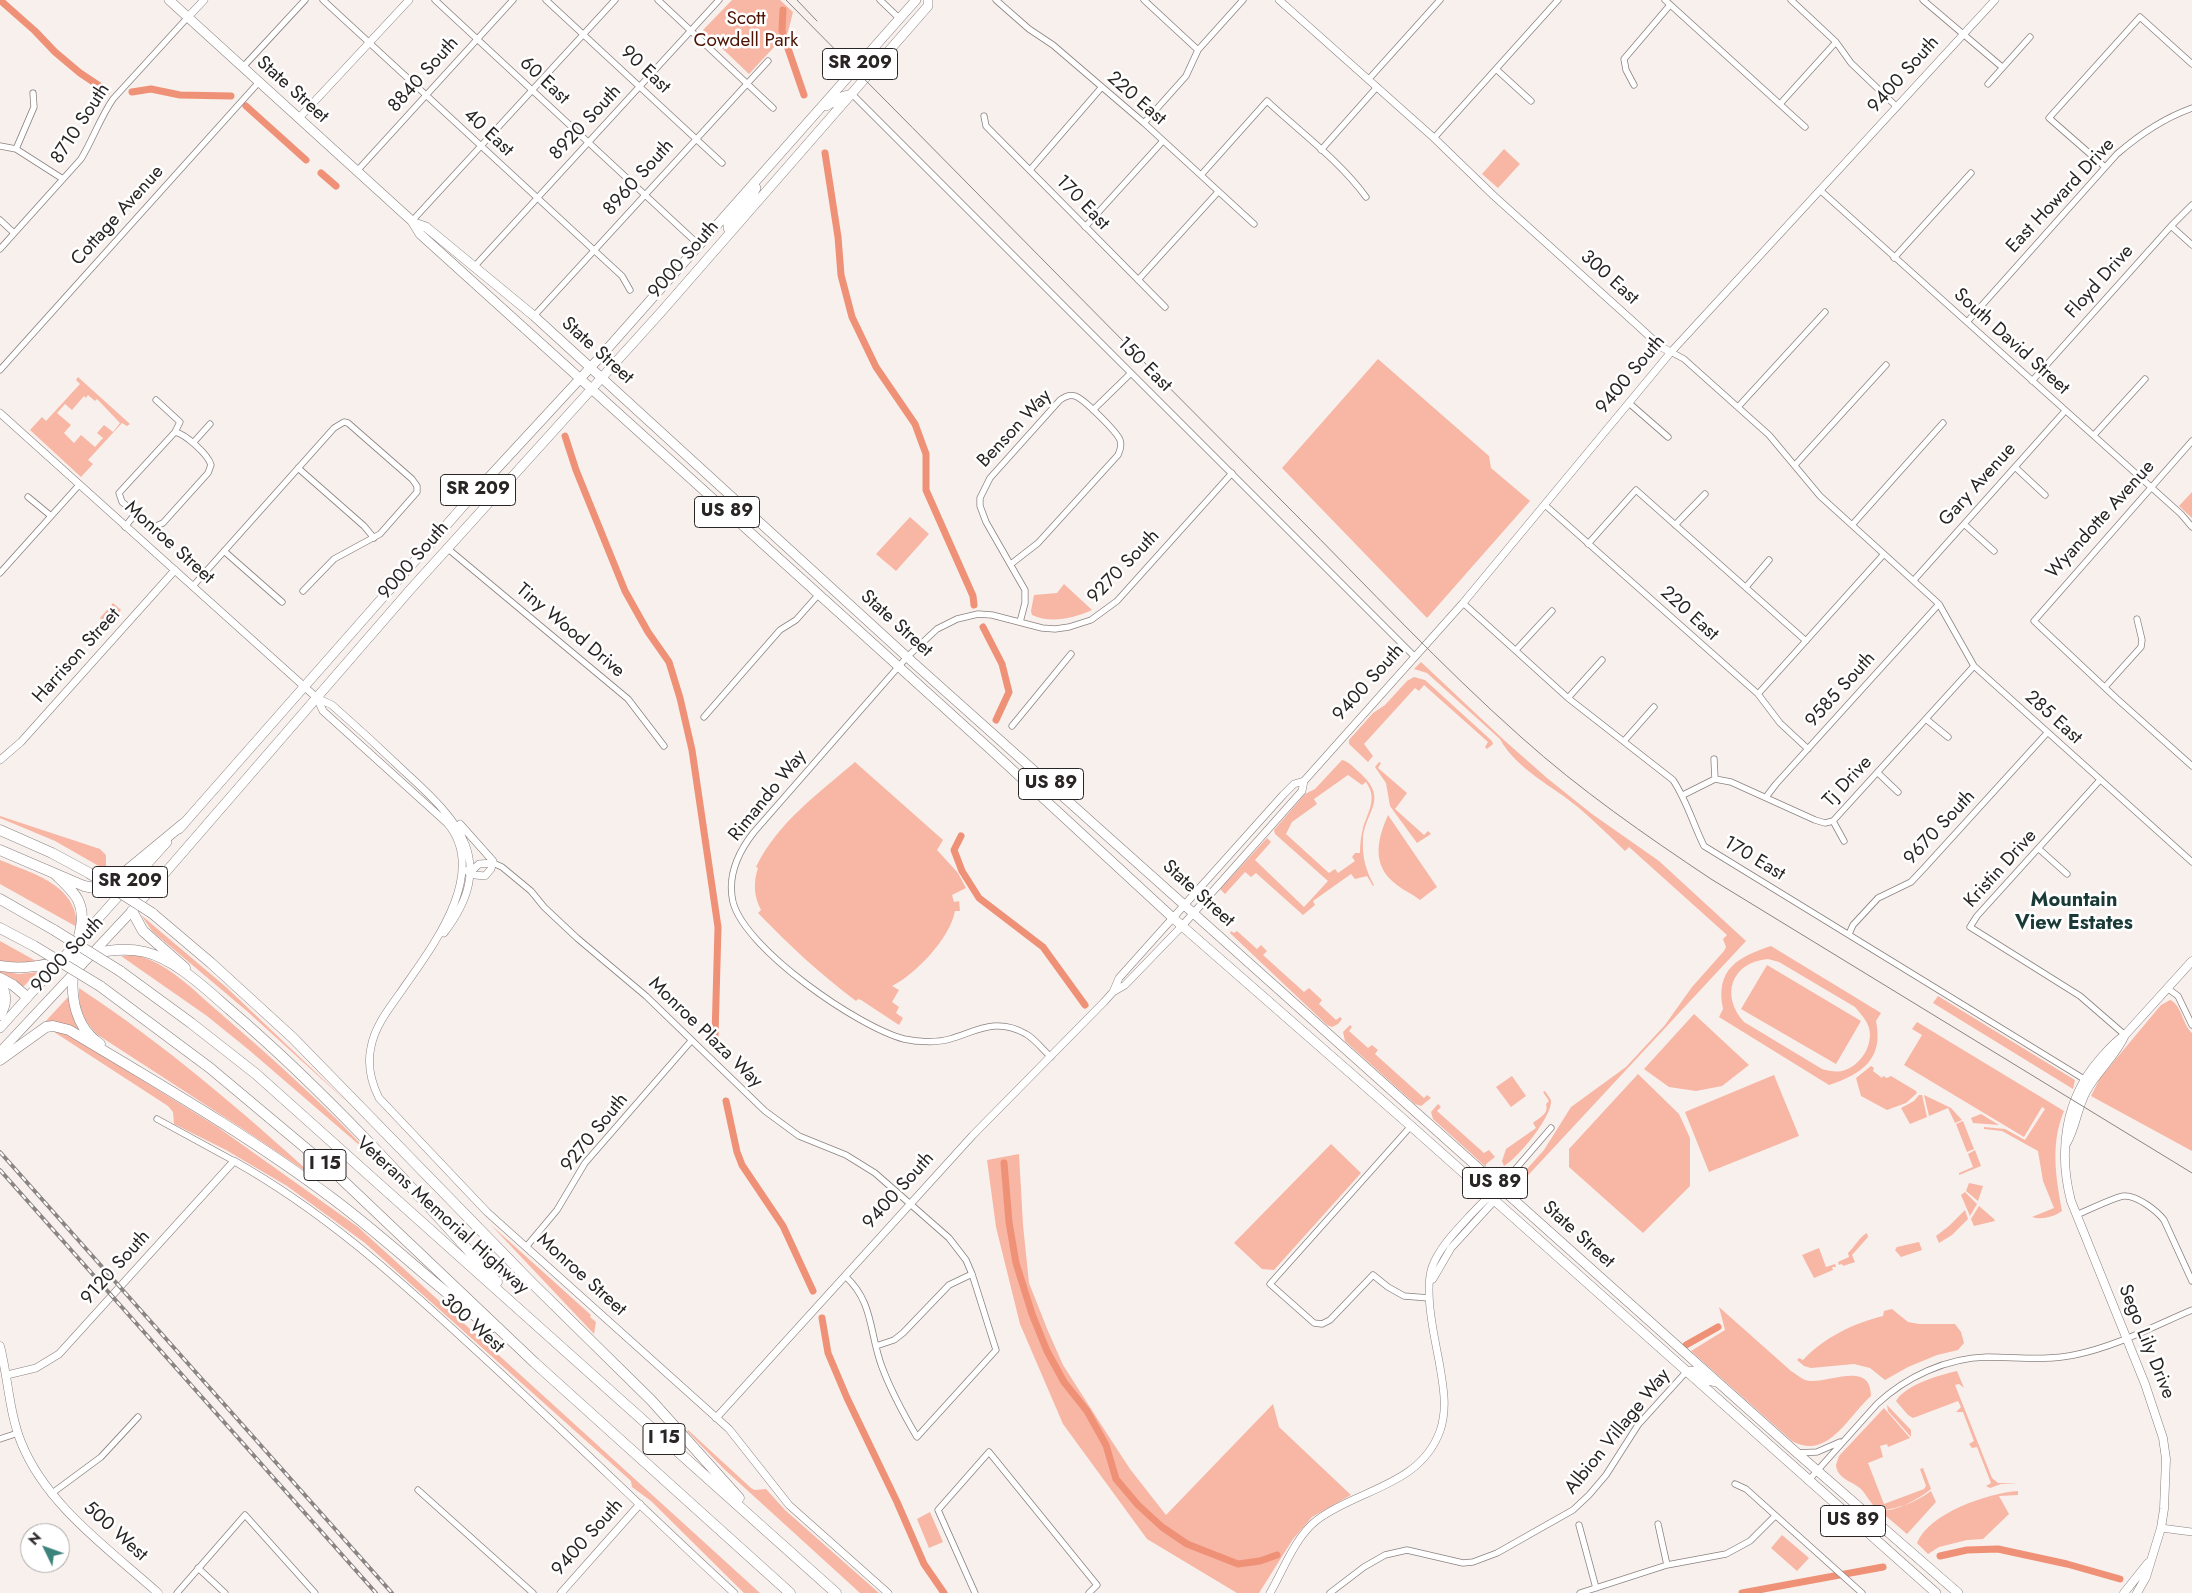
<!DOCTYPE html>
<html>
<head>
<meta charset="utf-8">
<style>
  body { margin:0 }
  #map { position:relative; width:2192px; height:1593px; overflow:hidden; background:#f8f0ed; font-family:Jost,sans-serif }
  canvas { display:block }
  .north { position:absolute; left:20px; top:1523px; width:50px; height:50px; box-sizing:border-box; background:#fff; border:1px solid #a9a8a8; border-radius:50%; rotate:312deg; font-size:14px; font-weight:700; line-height:20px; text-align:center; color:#292525 }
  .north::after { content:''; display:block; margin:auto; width:18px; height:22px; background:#3c837b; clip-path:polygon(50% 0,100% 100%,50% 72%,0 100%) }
</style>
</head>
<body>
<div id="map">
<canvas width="2192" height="1593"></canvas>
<div class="north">N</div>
</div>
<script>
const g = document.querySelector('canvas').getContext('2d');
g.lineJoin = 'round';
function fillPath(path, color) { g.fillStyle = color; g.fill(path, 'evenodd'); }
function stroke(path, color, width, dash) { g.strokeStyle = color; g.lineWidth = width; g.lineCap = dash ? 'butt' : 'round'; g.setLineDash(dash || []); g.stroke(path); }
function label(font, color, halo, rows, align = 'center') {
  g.font = font + ' Jost,sans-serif'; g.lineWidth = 5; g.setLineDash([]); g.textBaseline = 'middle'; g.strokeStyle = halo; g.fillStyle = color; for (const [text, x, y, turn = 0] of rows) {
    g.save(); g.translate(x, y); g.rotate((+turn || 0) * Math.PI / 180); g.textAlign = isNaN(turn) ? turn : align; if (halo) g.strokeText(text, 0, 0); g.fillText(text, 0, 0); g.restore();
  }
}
const green = new Path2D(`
  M732,0H780L793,12L788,32L749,74L703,30Z
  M1504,149L1520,164L1498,188L1482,174Z
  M1378,359L1489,456L1491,468L1530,501L1427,618L1282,468Z
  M78,377L130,424L127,426L122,423L88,460L93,464L81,477L30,430L42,417L46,421L80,384L76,380ZM88,395L95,401L97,399L120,423L113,432L104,425L97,433L103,438L95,447L81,435L74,443L64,433L71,425L57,413L65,404L72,410L84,396L86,398Z
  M2192,492V518L2179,506Z
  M910,517L929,534L896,571L876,554Z
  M1064,584L1092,610C1074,618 1051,624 1032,615L1031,611L1034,595L1057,593Z
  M113,603L121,610L108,625L100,618Z
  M1421,662L1505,741L1547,778L1592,814L1659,861L1746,941L1519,1185L1516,1184L1518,1179L1544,1150L1571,1107L1626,1067L1665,1025L1692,987L1724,951L1726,947L1723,939L1727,935L1629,847L1625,851C1610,836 1595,822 1579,808C1553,786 1517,770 1500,739L1427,673L1414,669Z
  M1414,677L1425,680L1492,741L1493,744L1487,749L1485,747L1488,742L1424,685L1419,691L1415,688L1364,744L1373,756L1368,762L1349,744V740L1373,713L1385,705L1407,681Z
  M1342,760C1349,761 1355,769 1360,773C1390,800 1364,812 1363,840C1362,857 1366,871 1374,885L1373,886L1367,876L1355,879L1351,874L1313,901L1315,905L1303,915L1256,873L1251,877L1245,872L1225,894L1220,889L1267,838L1271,842L1255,860L1304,907L1328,881L1275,834L1274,830L1305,794L1315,789ZM1348,775L1362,785L1366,782C1378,799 1368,811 1363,828C1361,836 1360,845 1360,853H1355L1352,857L1355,861L1338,873L1335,869L1329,873L1286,834L1292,822L1317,804L1314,799Z
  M855,762L943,840L937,850L958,873L966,888L952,895L954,902L959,901L960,911H955C950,938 916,974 892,986L899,990L892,1002L899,1007L896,1013L903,1018L899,1025L861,1000L858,999L856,1001C820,974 789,945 758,913L761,910C754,897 753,883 758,868L756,867C777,823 819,793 855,762Z
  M1379,762L1381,763L1378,768L1407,793L1395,809L1424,835L1428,831L1431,834L1417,843L1390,806L1386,783L1375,767Z
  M1388,815L1437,887L1420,900C1413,894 1404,891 1397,885C1371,866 1377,840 1388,815Z
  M0,816L100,849L106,855V867L104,869L55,841L0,818Z
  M0,860C33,874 77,884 77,927L0,884Z
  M141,915L226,987L348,1103L248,1012L152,931Z
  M1231,931L1234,933L1237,931L1257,949L1261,945L1267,951L1263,955L1304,992L1309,988L1322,1000L1319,1004L1336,1020L1340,1017L1342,1019L1338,1024L1332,1027L1327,1025L1230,933Z
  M0,941L36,961L22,963L0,961Z
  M1771,946L1881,1013L1876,1021C1884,1059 1862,1074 1829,1085L1719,1017L1723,1009C1715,969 1738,957 1771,946ZM1768,959L1779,962L1855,1007C1859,1012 1864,1017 1867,1023C1876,1040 1863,1064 1845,1070C1837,1073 1830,1071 1822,1069L1744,1022C1720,996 1731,962 1768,959Z
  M136,955C170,964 194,991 220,1013C273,1059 325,1105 372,1156L249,1050L207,1016L121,956Z
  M1767,965L1861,1021L1836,1064L1741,1009Z
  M0,971L19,974L38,972L22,988L0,974Z
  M79,988C164,1044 242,1111 317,1179L252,1135L98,1035C84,1022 78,1007 79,988Z
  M1938,996L2075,1080L2073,1089L1933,1003Z
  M68,997L72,1015L82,1033L58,1022L44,1023Z
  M2170,1000C2182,1005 2182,1024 2192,1033V1151L2091,1096L2100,1078L2161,1005Z
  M1694,1014L1749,1065L1722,1086L1696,1091L1669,1087L1644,1069Z
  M1917,1022L2064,1111C2050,1144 2056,1178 2062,1211C2054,1217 2041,1220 2032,1217L2054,1208L2043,1181L2038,1151L2002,1131L1984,1129V1127L2005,1129L2025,1140L2045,1109L2042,1107L2024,1137L1904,1065L1922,1035L1912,1029Z
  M1350,1025L1352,1027L1349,1031L1368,1048L1372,1045L1378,1050L1375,1054L1424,1098L1427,1095L1431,1098L1421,1106L1415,1104L1345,1041L1343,1032Z
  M51,1030L66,1033L216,1126L358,1227L760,1593H744L651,1501L632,1487L631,1481L365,1243L287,1186L226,1150L174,1124L173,1112L168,1106Z
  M1871,1066L1874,1068L1873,1071L1882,1078L1883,1076L1887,1078L1891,1076L1916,1091L1917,1093L1906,1103L1887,1110L1861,1096L1856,1078Z
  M1638,1074L1679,1114L1690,1138V1186L1643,1233L1569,1167V1149Z
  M1774,1075L1799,1136L1709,1172L1685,1112Z
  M1512,1076L1526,1096L1511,1107L1496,1087Z
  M1545,1091L1551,1100C1553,1116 1517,1159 1504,1166L1502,1161L1506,1149L1536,1128L1533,1123C1540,1117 1549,1114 1546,1104L1549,1101L1543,1092Z
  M1919,1095H1922L1927,1117L1910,1124L1901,1108L1914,1101Z
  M1924,1095L1951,1108L1962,1120L1955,1123L1948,1108L1929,1116Z
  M1438,1104L1441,1107L1437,1111L1484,1153L1489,1150L1495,1157L1486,1164V1167L1433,1119L1431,1112Z
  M1981,1114L1999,1125L1973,1123L1971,1118Z
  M1963,1121L1974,1149L1967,1152L1956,1124Z
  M1331,1144L1361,1173L1274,1270L1262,1269L1234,1243Z
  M1975,1150L1981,1166L1959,1175V1173L1973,1167L1968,1154Z
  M1019,1154L1023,1225L1029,1283L1048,1331L1063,1365L1102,1426L1130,1469L1166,1515L1273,1404L1279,1427L1351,1495L1312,1517L1293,1539L1259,1593H1237L1147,1539L1063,1424L1020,1324L996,1227L987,1160Z
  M1969,1183L1983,1186L1978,1201L1966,1191Z
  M1965,1192L1977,1204L1970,1216L1961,1195Z
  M1979,1206L1994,1219L1995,1221L1974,1226L1971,1219Z
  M1965,1210L1968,1219L1952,1235L1939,1243L1936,1236L1949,1226Z
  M491,1225L591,1315L590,1317L596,1322L594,1334Z
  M1867,1233L1868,1237L1852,1255L1855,1262L1843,1266L1842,1264L1839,1265L1838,1262L1849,1257L1848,1253C1855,1247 1858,1238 1867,1233Z
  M1919,1242L1922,1250L1901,1257L1895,1250L1897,1247Z
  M1819,1248L1826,1267L1835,1264L1836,1267H1832L1833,1270L1814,1278L1802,1255Z
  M1719,1307L1791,1371C1795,1373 1800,1378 1805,1380C1825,1386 1871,1358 1871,1396C1848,1416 1828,1461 1792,1441L1691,1351L1725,1330Z
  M1892,1309L1908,1322L1919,1324H1955L1961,1332L1964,1343L1958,1350L1937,1355L1908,1367L1885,1380L1870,1368L1854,1364L1811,1368L1804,1366L1797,1360L1799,1358L1803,1360C1825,1337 1852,1324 1883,1316L1884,1311Z
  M1957,1371L1964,1388L1959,1384L1955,1385L1992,1478L1998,1483H2018L2001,1484L1990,1488L1986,1486L1991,1483L1977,1447L1972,1448L1969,1444L1974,1441L1963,1412H1956L1961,1407L1958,1401L1913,1418L1908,1415L1896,1401C1905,1385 1939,1375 1957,1371Z
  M1887,1405L1911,1430V1437L1888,1411Z
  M1884,1408L1910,1438L1888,1447L1887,1444L1880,1446L1883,1457L1868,1463L1884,1504L1924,1489L1926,1486L1920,1469L1923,1468L1931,1489C1922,1497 1890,1516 1878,1509C1869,1504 1866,1491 1857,1486C1848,1480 1837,1477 1836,1465L1839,1456Z
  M688,1430L751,1488L755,1490L766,1489L785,1510L879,1593H860L724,1469L687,1431Z
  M1931,1491L1936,1502L1907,1534L1880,1511C1901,1507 1913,1504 1931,1491Z
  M2018,1491V1495L1999,1496L2009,1514L1983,1539L1967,1540L1939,1547L1928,1554L1917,1543C1929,1513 1988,1493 2018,1491Z
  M930,1512L943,1542L929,1548L917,1519Z
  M1782,1535L1809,1558L1797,1571L1771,1548Z`);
const canal = new Path2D(`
  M0,0L35,31L55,52L80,73L107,91
  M783,10L782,31L804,95
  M132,92L151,89L180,95L231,96
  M246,106L306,160
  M825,153L838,237L841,275L852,317L876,367L915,424L926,454V490L973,596L974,605
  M321,173L336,186
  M565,436L576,470L625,591L648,632L669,662L680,698L692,750L718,927L715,1036
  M983,627L1002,664L1009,692L996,720
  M961,836L954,850L962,871L979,898L1043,947L1085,1005
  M726,1101L737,1152L742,1165L783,1226L813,1291
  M1004,1163L1009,1222L1016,1263L1032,1314L1047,1351L1064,1382L1087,1411L1106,1445L1116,1479L1138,1505L1162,1527L1187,1544L1238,1564L1260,1561L1277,1555
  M822,1318L828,1353L847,1398L897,1502L924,1564L944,1593
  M1686,1345L1718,1327
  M1940,1556L1967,1550L1998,1549L2067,1564L2120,1579
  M1742,1593L1883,1567`);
const minor = new Path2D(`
  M323,0L622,276L630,290
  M435,0L699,245
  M546,0L722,163
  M658,0L773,108
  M880,0L900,19
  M996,0L1029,29L1053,45L1144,123L1254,224
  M1144,0L1198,50
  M1665,0L1805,127
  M1791,0L1836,42L1851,63L1897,107
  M1923,0L2002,67
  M243,67L305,0
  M1496,69L1531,101
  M1368,80L1440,0
  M1988,84L2030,37
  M1634,85L1626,70L1624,59L1670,5
  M852,94L1414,656
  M1780,104L1836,42
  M984,116L986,126L1165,307
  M1144,123L1186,76L1198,50L1243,0
  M1434,138L1558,0
  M0,146L16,149L63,179
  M16,149L34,107L33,93
  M1321,150L1377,87
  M2105,167L2049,118L2140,17L2192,64
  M1030,170L1101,88
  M357,171L513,0
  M1201,175L1267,101C1299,131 1340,161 1366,197
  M1821,191L2181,514L2192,527
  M0,220L14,233
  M412,221L615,0
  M2171,226L2192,245
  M1085,227L1162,142
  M0,249L81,159C93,139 100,118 113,99L188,17
  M1894,258L1971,173
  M474,267L719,0
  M1138,280L1218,192
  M534,316L768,61
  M1967,322L2117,154C2140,134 2164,118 2192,108
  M1671,352L1684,359L1769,435L1820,496L1939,604L1974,666L2192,862
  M0,370L259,82
  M2032,381L2171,226L2192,205
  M156,400L180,422L175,432C185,434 208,454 211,465L208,473L163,523L154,527L122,502L119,493L175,432
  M1629,403L1668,437
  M1738,407L1825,312
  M1093,410L1131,373
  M2094,435L2145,379
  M2192,441L2034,621L2116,698L2192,766
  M193,443L210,424
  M1795,465L1886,365
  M2015,467L2045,495
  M298,468L364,526L374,538
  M28,497L51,516
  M1545,505L1758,694L1780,723L1808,749
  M1964,524L1994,551
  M1675,525L1705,494
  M1852,525L1943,423
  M125,527L135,514
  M1588,544L1636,490L1806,641
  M447,548L628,699L664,746
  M224,551L282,602
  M1011,564L1038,543L1118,455C1120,451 1122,446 1120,440C1117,432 1083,398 1075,396C1069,394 1064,397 1060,400L990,478L980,498V506L986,522L1025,590V603L1020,622
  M0,573L79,485
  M1914,580L2065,411
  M193,586L334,428L344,422L348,423L412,479L417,486V492L380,534L334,559L303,591
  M1746,587L1769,560
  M1463,603L1568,698L1673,780C1687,801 1693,824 1704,846L2084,1079
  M1516,650L1552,611
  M2105,687L2141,647L2142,640L2137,619
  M1758,694L1884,554
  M1568,698L1602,660
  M704,717L780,630L796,620L819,594
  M1926,719L1948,737
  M1012,726L1071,654
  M1624,741L1654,707
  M1714,759L1715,779
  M1878,773L1898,792
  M2100,780L1977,916L1970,927L2080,996L2125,1035
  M1683,795L1715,779L1731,782L1815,820L1825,823L1833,821L1974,666
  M1766,797L1776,784L1939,604
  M1833,821L1844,841
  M2039,849L2067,874
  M493,863L502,867L531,891L544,907L577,938L646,996L765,1111L799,1136L846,1155L875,1173L949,1238L966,1260L972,1274L996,1350L917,1437C904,1415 891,1391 882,1367C869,1333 874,1302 845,1276
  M1849,934L1853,925L1878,898L1911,882L1926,866L2047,733
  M2167,988L2178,996L2192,1025
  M1051,1057C1043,1050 1035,1039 1026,1034C997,1017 977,1031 950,1039C937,1043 917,1042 904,1039C858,1027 745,949 733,902C727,876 739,851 754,832L907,657L937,629L957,619L978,614L992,615L1042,628L1055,629L1069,627L1091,620L1117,601L1232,473
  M157,1119L234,1161
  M1411,1126L1270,1284L1314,1323L1322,1324L1330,1320L1373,1275L1388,1287L1404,1296L1429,1298
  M1500,1187L1551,1128
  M2076,1215C2087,1211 2114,1197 2124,1196C2137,1195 2157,1211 2164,1220L2192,1281
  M526,1247L557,1210L585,1163L691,1041
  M876,1346L894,1340L903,1333L949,1285L972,1274
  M0,1439L18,1433
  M1797,1453L1817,1452L1840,1442
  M1808,1481L1877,1404C1906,1377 1946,1358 1987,1357C2017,1357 2045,1361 2074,1355C2115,1347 2154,1326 2192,1310
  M1735,1484L1746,1489L1862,1593
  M418,1490L533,1593
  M51,1494L101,1457L138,1417
  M1658,1524L1667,1565
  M1579,1525L1596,1588
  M198,1568L225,1593
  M177,1593L245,1515L315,1593
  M975,1593L938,1510L989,1452L1097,1585L1089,1593
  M1330,1593L1364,1567L1385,1555L1407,1550L1463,1563L1473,1562L1497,1553L1573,1510L1589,1495L1606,1475L1638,1425L1686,1372
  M1580,1593L1667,1565L1726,1554L1750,1541L1775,1516`);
const tertiary = new Path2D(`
  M1279,0L1434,138L1494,196L1636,324L1661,347L1671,352
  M188,17L204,0
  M299,118L409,0
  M0,413L317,698L332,705C357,727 381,749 405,772C460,822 498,862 444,933
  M317,698L323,711L447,823C491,874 429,951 400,993C388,1010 375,1026 371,1047C367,1065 371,1082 379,1098L487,1212L729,1429L789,1505L888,1593
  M0,760L21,742L175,570
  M460,824L493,861L491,869L485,876L475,875L468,870
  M469,873L479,864L493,863
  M1113,992L1125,985L1182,926L1302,791L1304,781L1463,603L1671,352L1995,0
  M1433,1279L1451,1248L1494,1201L1496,1197
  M7,1375L36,1368L59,1354L234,1161C323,1211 394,1275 469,1344C559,1426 645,1511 734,1593
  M716,1418L973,1135L1104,1002L1113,992L1119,978L1283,795L1294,784L1304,781
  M2161,1528L2192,1532
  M561,1593L640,1504
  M1270,1593C1284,1569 1295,1537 1317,1520C1358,1489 1420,1486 1440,1431C1448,1408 1443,1385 1439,1361C1434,1335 1424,1292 1432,1267C1439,1249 1452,1235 1465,1221C1476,1209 1487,1197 1500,1187`);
const secondary = new Path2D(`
  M2066,1144C2076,1128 2077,1107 2087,1090C2098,1070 2116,1056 2125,1035
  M0,1346C8,1377 9,1412 21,1442C46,1505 109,1549 158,1593
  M2124,1593L2148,1563
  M2137,1593L2146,1577L2161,1528L2164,1509L2166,1459L2163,1438L2145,1384L2071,1201C2058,1151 2065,1099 2100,1059C2108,1050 2114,1042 2125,1035L2192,961`);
const primary = new Path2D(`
  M169,0L412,221L420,234L991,750L1173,918L1411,1126L1936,1593
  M826,106L844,96L852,94
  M414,223L426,227L534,316L907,657L1797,1453L1958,1593
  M730,232L728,228V223L750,199L756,188
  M179,829L479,488L601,356L916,0
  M0,1028L167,842
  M0,1052L132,911L409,591L662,311L928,6V0
  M1686,1372L1695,1371L1703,1379L1717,1382`);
const motorway = new Path2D(`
  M0,830L52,853L89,873
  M0,850L84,886L99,889L114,881L183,824
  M55,874C63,882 73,890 78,900C85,915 81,927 78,941C70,976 66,1021 100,1044
  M0,899L54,930
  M132,911L143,931L185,968
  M152,913L211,963L293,1038L531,1282L651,1400L739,1498
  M0,928L34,946
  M0,966C49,975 97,941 145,952C175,959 206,989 229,1009C326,1092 412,1187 497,1282
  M120,971L191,1023L256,1074L836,1593
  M0,978L13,985L27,997
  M0,983C7,994 7,1004 0,1015
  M100,986L210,1068L333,1171L535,1363L790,1593
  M0,1060L46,1027L53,1026L69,1030C159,1084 248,1135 332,1198C387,1239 436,1287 491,1328`);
const tram = new Path2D(`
  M786,0C955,170 1123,342 1292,511C1368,587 1441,666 1521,737C1580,790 1645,835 1711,879L2192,1173
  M797,0L817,21`);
const rail = new Path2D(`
  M0,1152L392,1593
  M0,1170L376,1593`);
const motorwayBridge = new Path2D(`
  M89,873L152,913
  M54,930L120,971
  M34,946L100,986`);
const shields = [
  [860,64,75],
  [478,490,75],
  [727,512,65],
  [1051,784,65],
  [130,882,75],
  [325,1165,42],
  [1495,1183,65],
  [664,1439,42],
  [1853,1521,65]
];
const shieldNames = [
  ["SR 209",860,64],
  ["SR 209",478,490],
  ["US 89",727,512],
  ["US 89",1051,784],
  ["SR 209",130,882],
  ["I 15",325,1165],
  ["US 89",1495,1183],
  ["I 15",664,1439],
  ["US 89",1853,1521]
];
const parkNames = [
  ["Scott",746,19],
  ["Cowdell Park",746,41]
];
const streetNames = [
  ["90 East",645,70,43],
  ["8840 South",424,75,-48],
  ["9400 South",1904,75,-48],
  ["60 East",544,81,43],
  ["State Street",292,90,42],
  ["220 East",1136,99,41],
  ["8920 South",586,123,-47],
  ["8710 South",81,124,-57],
  ["40 East",488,133,43],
  ["8960 South",639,178,-48],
  ["East Howard Drive",2061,196,-47],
  ["170 East",1082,203,46],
  ["Cottage Avenue",118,216,-48],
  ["9000 South",684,260,-49],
  ["300 East",1609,278,42],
  ["Floyd Drive",2100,282,-48],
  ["South David Street",2011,342,42],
  ["State Street",597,351,42],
  ["150 East",1144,365,45],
  ["9400 South",1631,375,-50],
  ["Benson Way",1015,429,-47],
  ["Gary Avenue",1978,485,-48],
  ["Wyandotte Avenue",2101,520,-48],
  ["Monroe Street",169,543,42],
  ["9000 South",414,561,-49],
  ["9270 South",1124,567,-46],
  ["220 East",1689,614,42],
  ["State Street",896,624,42],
  ["Tiny Wood Drive",570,631,40],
  ["Harrison Street",77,656,-48],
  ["9400 South",1369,683,-48],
  ["9585 South",1841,690,-48],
  ["285 East",2053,718,42],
  ["Tj Drive",1848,782,-47],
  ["Rimando Way",768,796,-51],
  ["9670 South",1940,828,-47],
  ["170 East",1754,859,31],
  ["Kristin Drive",2001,869,-48],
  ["State Street",1198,894,42],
  ["9000 South",68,955,-47],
  ["Monroe Plaza Way",705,1033,44],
  ["9270 South",595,1133,-51],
  ["9400 South",899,1191,-48],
  ["Veterans Memorial Highway",442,1216,42],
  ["State Street",1578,1235,42],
  ["9120 South",116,1268,-48],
  ["Monroe Street",581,1275,42],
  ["300 West",472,1324,42],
  ["Sego Lily Drive",2146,1342,68],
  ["Albion Village Way",1618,1432,-51],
  ["500 West",115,1532,42],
  ["9400 South",588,1538,-48]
];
const neighbourhoodNames = [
  ["Mountain",2074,901],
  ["View Estates",2074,924]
];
fillPath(green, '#f8b6a4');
stroke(canal, '#ef9177', 7);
stroke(minor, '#8a8280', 7);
stroke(tertiary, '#8a8280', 8);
stroke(secondary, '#8a8280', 9);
stroke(primary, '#8a8280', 10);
stroke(motorway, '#8a8280', 11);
stroke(minor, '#fff', 5.5);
stroke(tertiary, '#fff', 7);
stroke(secondary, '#fff', 8);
stroke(primary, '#fff', 9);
stroke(motorway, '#fff', 10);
stroke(tram, '#8a8482', 1);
stroke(rail, '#8a8482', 4);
stroke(rail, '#fff', 2, [5.5]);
stroke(motorwayBridge, '#8a8280', 11, []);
stroke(motorwayBridge, '#fff', 10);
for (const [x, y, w] of shields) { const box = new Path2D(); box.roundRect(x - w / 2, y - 15.5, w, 31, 4); g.fillStyle = '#fff'; g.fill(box); stroke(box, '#292525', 1); }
label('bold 18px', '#292525', null, shieldNames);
label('19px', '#4d1303', '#fff', parkNames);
label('19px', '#292525', '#fff', streetNames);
label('bold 20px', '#193a37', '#fff', neighbourhoodNames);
</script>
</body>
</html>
